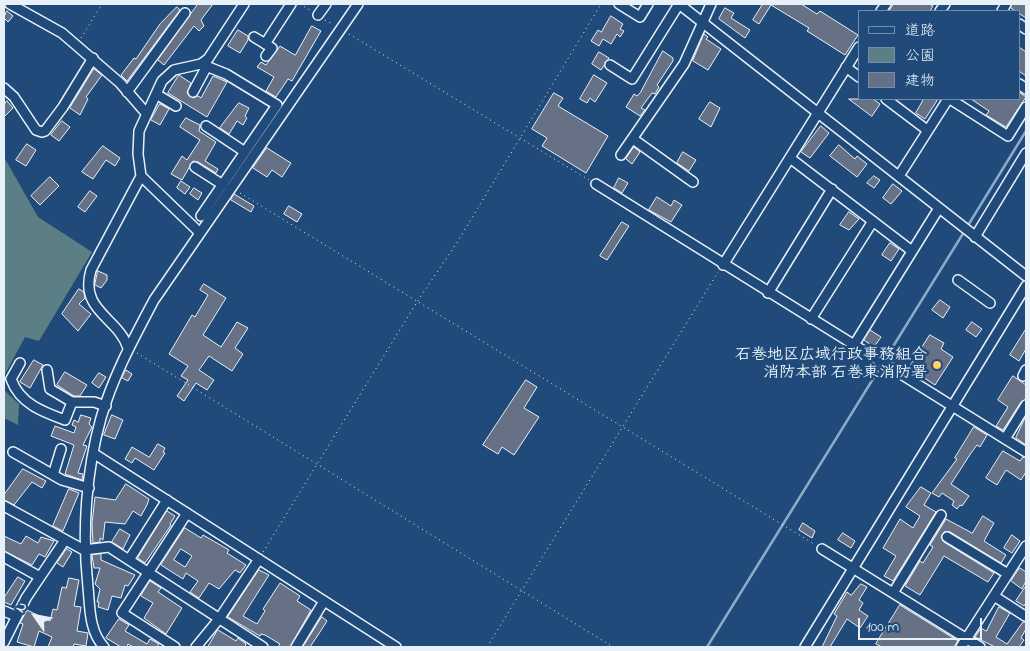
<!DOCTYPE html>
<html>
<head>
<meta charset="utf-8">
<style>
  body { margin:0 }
  #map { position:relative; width:1030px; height:651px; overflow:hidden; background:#1f4a7a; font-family:"Indie Flower","Klee One",sans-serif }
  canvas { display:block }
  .frame { position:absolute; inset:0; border:5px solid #e8f1f8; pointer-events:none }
  .legend { position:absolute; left:858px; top:10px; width:162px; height:90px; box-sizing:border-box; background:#1f4a7a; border:1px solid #6f8dac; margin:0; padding:6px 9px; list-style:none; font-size:15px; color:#e8f1f8 }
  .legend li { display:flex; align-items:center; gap:10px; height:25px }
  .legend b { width:25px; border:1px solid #6f8dac }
  .north { position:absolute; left:10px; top:591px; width:50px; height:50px; -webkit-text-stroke:4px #1f4a7a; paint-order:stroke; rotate:303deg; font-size:14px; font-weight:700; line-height:20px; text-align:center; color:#e8f1f8 }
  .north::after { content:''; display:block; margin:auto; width:18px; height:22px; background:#e8f1f8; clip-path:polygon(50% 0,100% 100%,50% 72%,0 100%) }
  .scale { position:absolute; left:858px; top:618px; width:124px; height:22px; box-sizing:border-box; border:2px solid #e8f1f8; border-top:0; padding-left:6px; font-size:15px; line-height:18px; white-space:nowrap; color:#e8f1f8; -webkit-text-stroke:4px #1f4a7a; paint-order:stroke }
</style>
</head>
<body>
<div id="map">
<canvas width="1030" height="651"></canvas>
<div class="frame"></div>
<ul class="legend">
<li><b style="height:6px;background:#1f4a7a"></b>道路</li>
<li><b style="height:14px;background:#5b7f84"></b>公園</li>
<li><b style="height:14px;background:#667185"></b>建物</li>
</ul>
<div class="north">N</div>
<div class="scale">100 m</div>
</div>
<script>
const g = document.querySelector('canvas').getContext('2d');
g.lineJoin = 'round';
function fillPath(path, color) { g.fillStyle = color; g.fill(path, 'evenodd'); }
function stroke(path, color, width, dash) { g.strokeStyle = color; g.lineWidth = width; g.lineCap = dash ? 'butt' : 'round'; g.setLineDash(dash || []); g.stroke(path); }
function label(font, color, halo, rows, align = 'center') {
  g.font = font + ' "Indie Flower","Klee One",sans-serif'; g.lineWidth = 5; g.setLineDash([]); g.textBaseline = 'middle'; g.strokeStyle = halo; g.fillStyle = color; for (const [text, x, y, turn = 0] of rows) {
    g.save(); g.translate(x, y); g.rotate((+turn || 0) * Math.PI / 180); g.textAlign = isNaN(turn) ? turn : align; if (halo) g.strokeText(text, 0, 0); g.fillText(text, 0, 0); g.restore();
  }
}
const green = new Path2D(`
  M4,157L38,217L92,252L39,341L25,337L4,376Z
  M4,390L19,404L18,425L4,418Z`);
const stream = new Path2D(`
  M967,227L1026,131
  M884,361L964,232
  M707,647L881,366`);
const building = new Path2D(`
  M198,4H213L201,20L204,26L199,31L194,26L164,65L158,60Z
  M763,4H801L817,14L820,11L858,35L845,55L807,31L809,28L771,5L759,24L753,20Z
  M894,4H929L933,6L930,11H889Z
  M1012,4H1026V18L1011,8Z
  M177,7L180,10L127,81L121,75L134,58L136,59L160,24Z
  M725,8L734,13L731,18L750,30L745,38L719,19Z
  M7,11L13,16L8,22L4,18Z
  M611,16L623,24L620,29L624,31L620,37L617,34L611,44L603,39L599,46L591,41L598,30L601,32Z
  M312,26L321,31L292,81L288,79L276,97L266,91L274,77L257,67L261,62L266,65L280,46L295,55Z
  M238,30L248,36V40L240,53L228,46Z
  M704,34L708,37L706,39L721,49L708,70L693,61Z
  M1019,47L1026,52V76L1019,71Z
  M663,51L673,58V61L657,85L659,87L655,94L652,93L641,108L645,110L640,116L626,107L634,94L637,96L640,93Z
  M599,52L609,58L601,70L592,64Z
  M94,69L102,75L86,97L88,99L80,115L70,108Z
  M179,75L191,83L187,93L193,98L198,96L201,98L213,76L227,82L207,117L168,93Z
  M594,75L607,83L595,102L590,98L587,103L580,99Z
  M1019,92L1026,97L1006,127L986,115L989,111L971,99H1019Z
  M554,93L563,98L558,106L608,136L586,173L542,146L547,138L532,129Z
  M849,99H873L880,104L872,116Z
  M924,99H938L925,119L916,113Z
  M7,101L13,108L4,117V105Z
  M710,102L720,108L711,127L699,119Z
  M239,103L249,108L245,116L247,118L243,125L237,121L229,134L220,128Z
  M160,104L169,109L160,125L151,120Z
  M186,118L200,125L199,131L216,142L205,161L218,169L216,173L198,162L193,161L182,180L171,174L182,156L187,160L200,140L180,127Z
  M62,121L70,127L59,141L51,135Z
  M821,126L829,133L810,158L801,152Z
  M27,144L36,150L26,166L16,160Z
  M839,145L855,159L857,156L867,164L857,177L830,156Z
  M103,146L120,158L115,166L106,160L93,179L82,172Z
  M634,147L640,152L632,164L626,159Z
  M267,148L291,163L282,177L272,170L267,177L253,168Z
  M683,152L696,160L689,171L677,163Z
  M874,176L880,180L874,188L867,183Z
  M50,177L59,186L40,205L31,196Z
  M619,178L628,183L622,193L614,188Z
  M181,181L190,187L185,194L177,188Z
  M893,184L902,191L891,204L883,198Z
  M194,188L202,193L198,200L190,194Z
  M90,191L97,196L85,212L78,207Z
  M234,194L254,206L251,212L231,200Z
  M657,197L671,206L674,200L682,205L671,222L649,210Z
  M289,206L302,214L297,222L284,214Z
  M849,212L859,219L849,230L840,225Z
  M622,222L629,226L607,260L600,256Z
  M890,243L899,249L891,261L882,255Z
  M98,271L107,275V280L101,288L95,285Z
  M204,284L226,298L203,335L221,347L237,322L248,328L235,348L243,354L232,371L209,356L199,370L214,380L207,390L196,383L184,401L177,396L188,380L181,376L188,366L169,354L192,315L195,317L208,295L200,290Z
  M79,289L84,292L85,298L79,304L91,314L78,331L62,314Z
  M940,300L950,307L943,318L932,310Z
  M972,322L982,329L976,337L966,330Z
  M1026,329V349L1019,361L1010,355Z
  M870,330L881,337L874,347L864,340Z
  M930,335L944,343L941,349L953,357L935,385L909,368Z
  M34,360L43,365L30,388L20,382Z
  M126,370L132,374L128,381L122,378Z
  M65,372L87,385L80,396H74L57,385Z
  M99,373L106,377L99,388L92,383Z
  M1013,376L1026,385V399L1021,402L1003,430L996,426L1008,407L998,400Z
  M526,380L537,387L524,408L539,417L514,455L502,447L498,454L483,445Z
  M81,415L91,418L89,424L92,427L83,445L87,446L78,473L83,474L82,480L65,474L74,445L51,436L55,426L74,433L76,427L72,425L74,420L78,422Z
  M112,415L123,420L115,439L104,435Z
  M1026,416V445L1016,438Z
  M974,427L987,435L980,447L977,445L971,453L951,484L969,496L962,506L960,505L957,509L952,505L954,501L942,493L939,497L932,493L957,459L955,458Z
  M158,444L165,448L163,452L165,453L154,470L135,458L132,463L125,459L132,447L149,457Z
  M1003,451L1020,461L1023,457L1026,458V472L1021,480L1006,470L997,485L986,478Z
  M23,469L46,481L42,488L32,482L14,505L4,500V495Z
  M126,484L149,499L147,505L141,516L133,511L125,524L105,522L103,540L100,538V542L93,543L92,523L95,497L115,500Z
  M921,487L931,493L924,505L936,512L893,581L884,576L896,556L883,548L900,519L913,528L920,516L906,507Z
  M69,489L79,493L63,531L53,526Z
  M167,511L175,516L170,524L171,525L145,563L138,558Z
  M983,516L994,523L984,541L1006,555L1001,563L950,532H944L941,537L944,542L994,573L988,582L944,556L920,595L905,586L920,561L923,563L933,547L930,545L946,519L972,533Z
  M803,523L815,531L812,538L799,530Z
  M185,528L201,538L203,535L229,550L227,553L246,565L240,573L235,570L219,589L209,583L199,598L190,592L198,581L186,573L183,579L161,565ZM181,549L192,556L185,567L174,560Z
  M120,529L130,535L123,549L112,542Z
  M843,533L855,541L851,548L838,540Z
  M1012,535L1020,541L1012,553L1004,548Z
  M4,536L21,544L26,536L38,543L41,537L54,541L45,557L39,554L32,565L4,551Z
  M67,549L72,552L63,567L57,563Z
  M101,554V560L135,575L128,586L125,585L121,598L112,596L108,610L98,607L99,602H97L100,589L95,584L100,568H94L92,555Z
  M1020,568L1026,572V581L1022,589L1011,581Z
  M259,570L269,575L243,616L257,624L265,611L263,609L280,583L300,596L297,601L311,610L290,647H278L280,644L265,635L261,634L260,636L228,617Z
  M18,577L25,581L11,605L4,602V598Z
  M69,578L79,580L74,606L81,607L77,631L88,633L86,646L74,644L73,647H48L52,637L39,631L34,647L17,642L23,624L20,623L27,610L50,621L53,609L57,610L62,587L66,588Z
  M150,581L161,588L158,592L182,608L166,634L144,618L153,603L141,596Z
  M861,584L867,587L859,600L863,603L859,610L868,616L860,628L847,619L830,647H822L837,616L834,614L843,599L847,592L851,595Z
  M1026,586V603L1024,606L1016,601Z
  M900,605L958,641L954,647H882L876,644Z
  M999,607L1010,613L996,637L1007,644L1023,622H1026V629L1021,638L1024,640L1019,647H995L975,637L981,628L986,631Z
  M322,617L327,621L320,632L310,647H303Z
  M119,619L129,625L125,631L147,644L150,639L159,644L157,647H133L128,644L127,647H121L106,638Z
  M218,630L236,641L238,638L246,644L245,647H208Z`);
const path = new Path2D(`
  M300,4L311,11
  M325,20L332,24
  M349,34L589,180
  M81,38L102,4
  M240,193L814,544
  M137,353L613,647
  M263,552L417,302L458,241L601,4
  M487,647L718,272`);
const minor = new Path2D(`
  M10,4L62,33L120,83L146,113
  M619,4L640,17L648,4
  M679,4L1026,276
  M881,11L886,4
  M940,11L945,4
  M1002,11L1006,4
  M318,15L326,4
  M1019,24L1026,29
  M254,37L272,48L266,56
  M265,44L291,4
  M201,64L226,74L277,105L201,216
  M610,65L632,79L679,4
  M846,67L859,77
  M1019,84L1026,89
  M4,88L14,97L36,130L42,132L45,131L63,107L93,58
  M127,92L185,13
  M193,92L207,66
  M156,94L176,106
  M886,99L927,130
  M950,99L1008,136L1026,107
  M206,126L245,152
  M633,139L693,182
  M621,155L684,64L711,4
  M790,158L912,251
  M195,167L223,185
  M141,176L200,233
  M899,176L948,99
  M596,184L1026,452
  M975,237L1026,153
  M723,265L859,47
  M958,280L990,303
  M768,293L832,189
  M811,319L873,221
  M854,345L939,208
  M128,348C118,317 79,311 91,270L141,176L138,154L139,131L162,81L174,70L201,64L208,59L244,4
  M20,363L11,379C20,404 43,412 65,420L72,402H94L106,406
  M47,370L50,389L72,402
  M1023,376L1026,370
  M1005,439L1026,405
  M13,452L62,480L89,488
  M93,453L396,647
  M53,475L61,449
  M4,506L84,550L109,547L263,647
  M947,537L1008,574
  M822,549L980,647
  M4,557L40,577
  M129,560L167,500
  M893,593L941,515
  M994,596L1025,616
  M4,611L16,616
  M4,642L26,598L65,540
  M104,647C89,631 90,608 88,587C82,532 86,471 101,418C113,376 134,338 154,300L358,4
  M175,647L122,613L187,513
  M196,647L219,619L259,559
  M296,647L324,601
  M805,647L1026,286
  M961,647L1026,546`);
const markers = [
  [937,365,5,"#ffd166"]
];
const poiNames = [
  ["石巻地区広域行政事務組合",927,356],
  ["消防本部 石巻東消防署",927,374]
];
fillPath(green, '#5b7f84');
stroke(stream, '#8daac6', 2.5);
fillPath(building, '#667185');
stroke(building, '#e8f1f8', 1);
stroke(minor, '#e8f1f8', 12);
stroke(path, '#e8f1f8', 1, [1, 4]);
stroke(minor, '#1f4a7a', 9);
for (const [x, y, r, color] of markers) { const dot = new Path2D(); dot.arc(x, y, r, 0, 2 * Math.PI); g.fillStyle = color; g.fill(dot); stroke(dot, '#1f4a7a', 2); }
label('bold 16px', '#e8f1f8', '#1f4a7a', poiNames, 'right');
</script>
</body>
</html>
